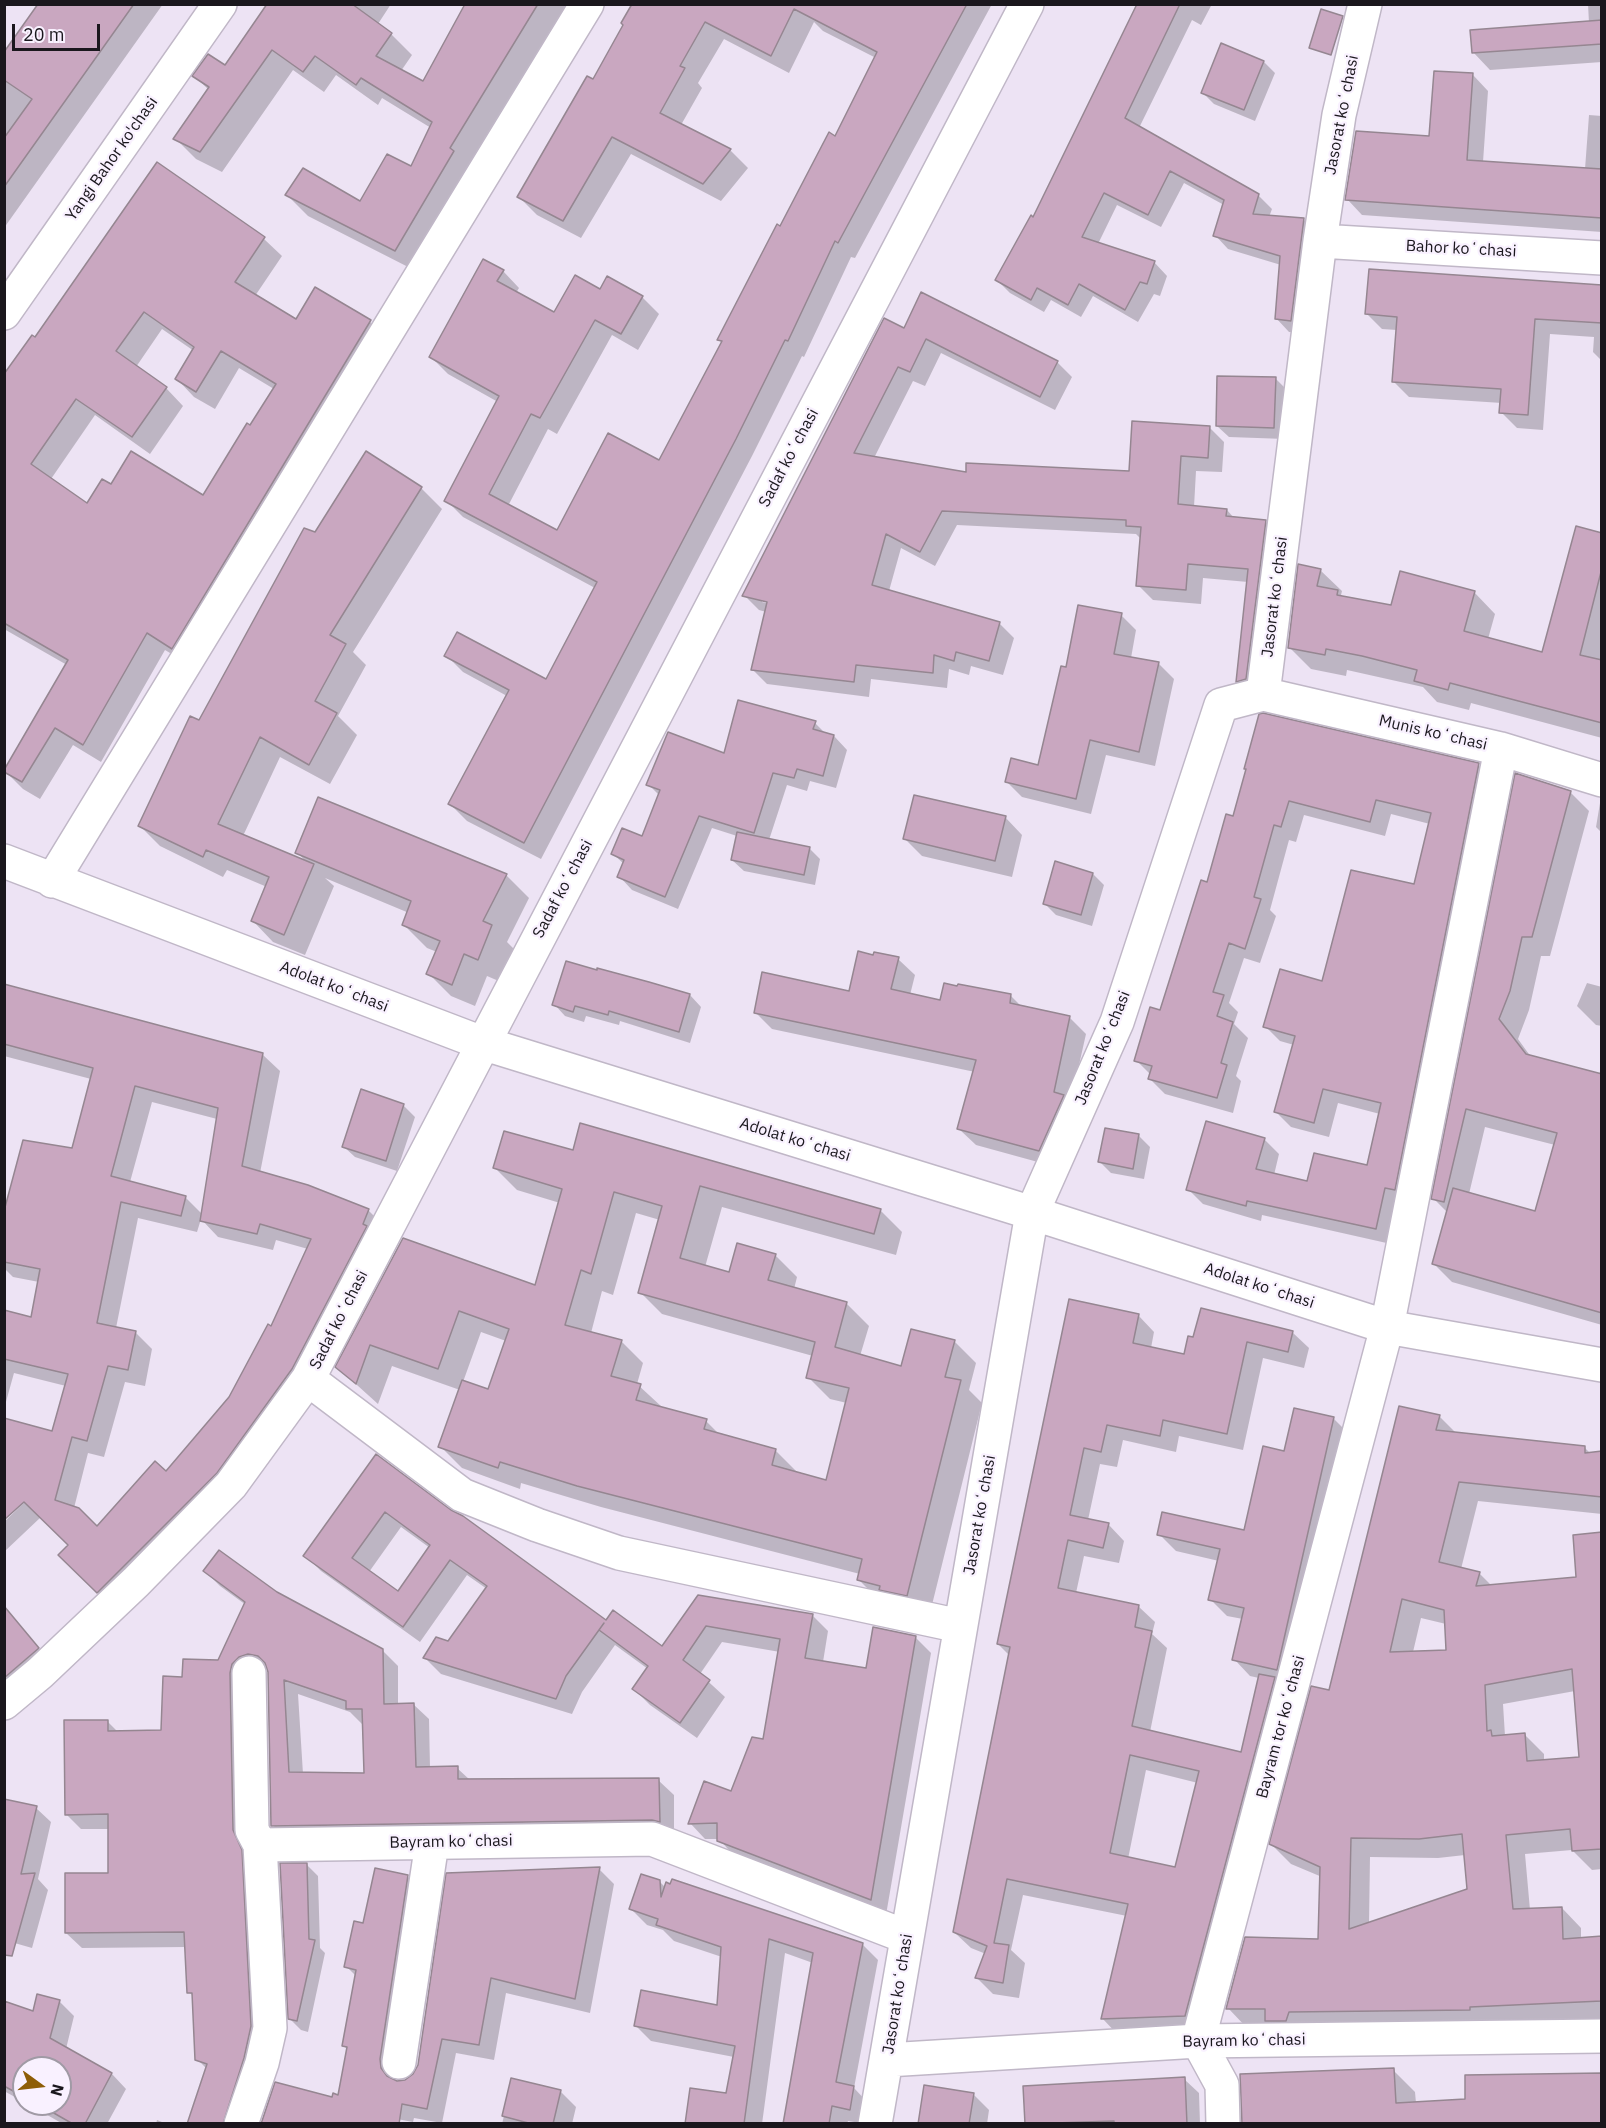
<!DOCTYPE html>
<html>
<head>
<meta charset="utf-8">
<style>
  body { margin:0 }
  #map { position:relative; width:1606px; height:2128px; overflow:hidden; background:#ede3f4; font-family:"IBM Plex Sans",sans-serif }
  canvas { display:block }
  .frame { position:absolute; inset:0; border:6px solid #1a171d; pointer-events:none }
  .north { position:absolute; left:12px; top:2056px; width:60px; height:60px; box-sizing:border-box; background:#f9f1ff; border:2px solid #a09aa5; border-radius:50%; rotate:105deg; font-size:16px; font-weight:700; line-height:24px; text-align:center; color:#1a171d }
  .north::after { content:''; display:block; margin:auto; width:21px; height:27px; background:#8e5d07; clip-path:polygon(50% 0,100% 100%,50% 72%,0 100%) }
  .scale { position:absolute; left:12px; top:24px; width:88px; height:27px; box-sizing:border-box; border:3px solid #1a171d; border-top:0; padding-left:8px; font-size:18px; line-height:21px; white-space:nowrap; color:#1a171d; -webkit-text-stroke:4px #f9f1ff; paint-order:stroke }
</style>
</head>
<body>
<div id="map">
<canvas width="1606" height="2128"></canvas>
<div class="frame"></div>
<div class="north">N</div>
<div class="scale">20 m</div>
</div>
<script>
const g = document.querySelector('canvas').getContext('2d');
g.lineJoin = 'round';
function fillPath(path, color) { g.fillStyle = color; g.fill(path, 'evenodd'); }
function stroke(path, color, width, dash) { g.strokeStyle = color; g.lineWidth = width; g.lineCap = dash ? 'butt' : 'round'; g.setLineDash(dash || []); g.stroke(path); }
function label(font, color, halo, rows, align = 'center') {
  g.font = font + ' "IBM Plex Sans",sans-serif'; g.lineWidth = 4.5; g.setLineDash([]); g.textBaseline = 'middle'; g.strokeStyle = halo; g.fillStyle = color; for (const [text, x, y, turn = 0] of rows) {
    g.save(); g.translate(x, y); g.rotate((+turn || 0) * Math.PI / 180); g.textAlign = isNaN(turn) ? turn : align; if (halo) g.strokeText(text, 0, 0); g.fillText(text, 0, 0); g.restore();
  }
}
const shadow = new Path2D(`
  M101,4H163L4,228V55Z
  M269,4H391L378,24L391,34L412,55L401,71L423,83L467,4H572L416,271L308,216L287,195L361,204L412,168L431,128L382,98L378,105L336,75L324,92L293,70L222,172L196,159L175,138L209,90L194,76L225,68Z
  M633,4H992L855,258L851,257L804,357L802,356L752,456L541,859L467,821L450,804L507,696L463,672L446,655L546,681L595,588L463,517L446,500L498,402L448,374L431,357L503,271L519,288L516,293L555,314L600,291L642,297L659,314L638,350L612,335L557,434L548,429L508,506L558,532L659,462L722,343L719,340L781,228L836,138L876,58L823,31L814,22L789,73L724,39L698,83L702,88L681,125L730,150L748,168L721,201L631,154L581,238L537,215L519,197L593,81L625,25Z
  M1138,4H1212L1201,25L1192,20L1139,128L1258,195L1272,209L1269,217L1304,220L1317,233L1304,333L1289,332L1276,318L1281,265L1228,249L1215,235L1224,205L1184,183L1161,227L1117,205L1098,244L1154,262L1167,276L1160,296L1154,294L1138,322L1093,296L1081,317L1051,300L1044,312L1010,293L997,280L1034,219Z
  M1588,4H1602V62L1490,70L1473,52L1589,23Z
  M1222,45L1264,62L1275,73L1255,121L1214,104L1202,92Z
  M1473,75L1488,91L1483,162L1585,169L1589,115L1602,116V232L1362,215L1347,199L1431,137Z
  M158,164L264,239L282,256L255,296L296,321L370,322L388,339L190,665L165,650L101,762L73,745L40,799L23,789L5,771L67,665L4,629V578L35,339ZM162,329L194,351L177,379L194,397L215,409L239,368L274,389L204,497L111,487L88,505L51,479L95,415L150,454L183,406L166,388L136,367Z
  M1602,286V361L1593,352L1594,337L1550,334L1543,430L1517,428L1501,412L1502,403L1409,397L1394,382L1397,330L1382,329L1367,314Z
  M904,330L1057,362L1072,377L1055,410L941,353L925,386L913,381L874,458L967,473H1130L1209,427L1224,442L1222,472L1196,471L1194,507L1227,510L1234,518L1265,521L1280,536L1252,696L1237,681L1248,582L1203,578L1201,604L1153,600L1138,585L1142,540L1136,534L957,525L935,566L901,548L889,591L999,623L1014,638L1003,675L971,666L969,675L949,669L947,688L871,679L869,697L767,684L752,669L766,612L759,610L744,595ZM762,599L774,605L762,602Z
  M1276,379L1287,390L1285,439L1229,437L1217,426Z
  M366,453L421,488L442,509L353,652L366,665L338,716L357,735L330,784L280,757L243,836L307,863L297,852L319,799L506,875L529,898L507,942L514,949L501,982L487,976L475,1006L451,996L428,973L437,952L427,948L404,925L409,913L325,878L334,886L305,955L273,942L253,921L267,887L227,870L223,877L160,846L140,826L199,722Z
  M1602,535V738L1471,703L1469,710L1437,702L1423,687L1347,670L1346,676L1311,669L1289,647L1320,570L1342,591L1341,595L1343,597L1392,607L1474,592L1495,614L1488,639L1543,654Z
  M1121,615L1136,630L1131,658L1158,663L1174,679L1155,766L1106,755L1091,814L1022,797L1007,782L1039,767L1067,669Z
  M815,723L826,734L834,736L847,750L836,788L810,781L807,791L787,785L769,840L809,848L820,859L815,885L744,871L732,860L737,836L712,828L678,909L632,890L619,876L624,864L613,854L643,838L660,796L648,784Z
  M1478,765L1494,780L1391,1244L1262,1215L1261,1221L1203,1204L1188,1189L1264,1139L1279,1154L1274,1175L1309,1182L1368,1167L1380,1114L1338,1103L1329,1137L1291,1127L1275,1111L1294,1045L1280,1041L1265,1026L1323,983L1415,886L1430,824L1391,814L1385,836L1304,815L1296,842L1289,840L1270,910L1276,916L1260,963L1244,958L1229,1003L1238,1012L1234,1024L1248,1038L1236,1076L1241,1081L1233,1113L1165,1094L1150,1079L1151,1075L1136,1060L1161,1011L1234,818L1248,770Z
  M1570,792L1589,811L1550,956H1541L1529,1010L1518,1039L1531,1057L1599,1075L1602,1064V1325L1452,1282L1433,1263L1448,1213L1433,1198ZM1485,1127L1555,1145L1536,1213L1469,1194Z
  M1600,803H1602V833L1596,827Z
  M1005,817L1022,835L1012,877L922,856L905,839Z
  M1093,874L1104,885L1092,926L1056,915L1044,903Z
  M898,959L915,975L910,995L941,1002L958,988L1011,996L1022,1007L1069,1017L1086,1034L1056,1167L976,1145L959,1129L975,1072L772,1029L755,1012L850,993Z
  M1587,983L1602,987V1026L1596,1025L1577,1006Z
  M4,985L263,1055L280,1071L260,1173L307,1187L369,1211L385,1227L308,1386L114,1609L61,1555L70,1545L41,1517L4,1552V1522L30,1497L53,1433L66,1386L14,1373L4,1409V1311L33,1318L39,1282L13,1277L4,1268V1218L73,1149L91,1079L4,1056ZM152,1102L217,1119L202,1214L185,1197L130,1182ZM138,1218L197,1232L201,1219L218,1237L273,1250L276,1240L308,1249L272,1328L230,1398L166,1474L97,1528L74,1508L88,1453L104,1457L125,1382L145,1386L152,1349L135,1332L116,1328Z
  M690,995L701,1007L690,1043L620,1021L619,1025L586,1016L584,1022L565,1016L554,1004Z
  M403,1105L415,1117L397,1171L355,1157L343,1146Z
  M1139,1136L1150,1147L1144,1179L1111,1173L1100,1162Z
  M574,1152L880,1210L902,1232L896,1255L722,1207L705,1267L730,1274L775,1255L797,1277L794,1289L847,1304L869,1326L860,1356L903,1368L954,1341L976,1363L969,1390L982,1403L929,1617L881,1602L859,1580L860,1574L601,1507L521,1483L520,1489L462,1468L440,1446L460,1390L392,1366L378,1404L337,1367L403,1240L536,1287L560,1203L517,1190L495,1168ZM636,1213L660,1220L640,1292L662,1314L813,1356L808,1377L830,1399L847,1403L827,1482L797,1474V1472L775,1450L720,1435L706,1421L662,1407L637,1384L643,1363L621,1341L591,1333L602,1291L613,1295ZM481,1332L506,1341L489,1391L463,1382Z
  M1138,1315L1154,1332L1151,1348L1185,1356L1190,1338L1292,1332L1309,1348L1304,1368L1263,1358L1243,1450L1179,1436L1176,1452L1123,1440L1117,1467L1100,1464L1088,1520L1108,1524L1124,1541L1119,1563L1084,1556L1076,1593L1138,1606L1155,1622L1152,1634L1167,1648L1150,1732L1242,1754L1259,1678L1250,1676L1234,1659L1243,1619L1227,1616L1210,1599L1219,1561L1176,1551L1159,1534L1246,1532L1285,1453L1295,1410L1334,1419L1350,1435L1201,2032L1118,2035L1102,2018L1127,1916L1023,1895L1011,1950L1025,1963L1019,1998L993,1994L977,1978L986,1954L971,1948L954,1932L1010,1656L998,1644ZM1146,1770L1198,1783L1176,1869L1128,1859Z
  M1439,1416L1457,1434L1585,1448L1591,1454L1602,1453V1514L1478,1501L1461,1569L1479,1573L1492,1586L1578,1578L1602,1534V1869L1592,1870L1572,1850L1525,1854L1530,1910L1562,1908L1581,1928V1939L1602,1938V2021L1247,2028L1228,2008L1320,1940L1322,1877L1291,1864L1271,1844ZM1421,1618L1446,1624L1448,1651L1413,1652ZM1575,1691L1580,1758L1544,1761V1754L1524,1734L1505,1736L1503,1704ZM1465,1855L1469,1890L1369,1924L1370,1857L1438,1858Z
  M377,1456L450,1511L606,1622L663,1648L699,1597L812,1615L828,1631L823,1662L868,1670L915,1637L931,1653L886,1915L735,1857L719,1839H705L690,1823L732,1793L765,1740L780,1652L722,1642L700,1674L725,1697L697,1738L650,1705L634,1689L648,1669L615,1645L582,1692L572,1714L441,1674L425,1658L448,1643L487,1589L467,1575L420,1642L321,1571L305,1555ZM401,1527L430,1548L399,1593L369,1572Z
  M205,1571L276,1593L382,1650L398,1666V1705L413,1704L429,1719L430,1768H457L470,1780H658L674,1795V1836L288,1841L273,1825L268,1670L264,1669L266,2042L241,2124H188L207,2069L197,2059L194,1997L189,1992L186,1947L82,1948L66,1933L110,1874V1829H81L66,1814L107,1721L118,1732H163L184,1678L219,1661L246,1605L220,1586ZM298,1694L350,1712L362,1724L365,1774H303Z
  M4,1607L49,1660L4,1691Z
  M36,1808L51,1822L38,1879L48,1890L32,1948L4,1940Z
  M307,1865L318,1876L320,1948L325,1953L308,2032L301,2030L290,2019Z
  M599,1869L614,1884L590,2013L506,1993L494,2060L456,2053L442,2123L414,2118L413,2122L386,2117L333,2099L339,2097L348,2050L344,2046L357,1977L346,1966L364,1925L407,1876L423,1892L395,2075L396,2082L406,2081L414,2075L419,2065L448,1875Z
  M660,1882L666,1888L862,1944L878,1960L854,2088L869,2104L866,2124L848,2121L847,2124H785L813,1963L785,1953L762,2124H686L727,2094L734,2057L651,2041L635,2025L719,2007L722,1957L674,1941L663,1930L647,1925L631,1909Z
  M59,2001L74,2016L66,2049L112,2074L126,2089L107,2124H63L28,2104H60V2068H24V2102L4,2091V2003L34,2013Z
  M1393,2070L1415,2092L1416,2103L1467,2100L1602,2124H1243Z
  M513,2079L560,2091L576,2107L572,2124H502Z
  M1184,2079L1199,2093L1200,2124H1027Z
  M973,2094L989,2110L987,2124H920Z
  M157,2120L167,2124H156Z`);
const building = new Path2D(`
  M38,4H134L4,187V138L32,99L4,80V52Z
  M267,4H352L392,33L376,56L423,81L465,4H538L450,148L454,151L395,251L285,195L303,168L360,201L387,154L411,166L432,122L361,78L356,85L315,56L303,72L272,50L200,152L173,139L209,87L192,76L208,54L225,65Z
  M632,4H967L838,243L835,241L788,341L785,340L736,439L524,843L448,804L509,690L444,656L457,632L546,679L597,582L444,501L499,396L429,357L483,259L504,270L497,281L554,312L575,275L600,289L607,276L643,296L621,334L595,320L540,418L531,414L489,494L557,530L608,433L659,460L722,341L717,340L777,224L780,226L829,132L835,136L877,52L794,9L771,56L705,22L680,66L685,68L660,113L731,149L703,184L612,137L563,221L517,197L587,76L593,79L623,25L621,23Z
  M1137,4H1180L1125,118L1259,194L1253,214L1304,218L1291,321L1275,319L1280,256L1213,236L1224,200L1170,171L1148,215L1104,193L1082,237L1155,261L1147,284L1140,282L1125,310L1079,284L1068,305L1037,288L1031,300L995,280L1031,215L1033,217Z
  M1321,9L1343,16L1331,55L1309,48Z
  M1602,20V44L1472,53L1470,30Z
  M1221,43L1264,61L1244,110L1201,93Z
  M1434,71L1473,73L1467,160L1602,169V218L1345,200L1356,131L1429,136Z
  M157,162L265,237L235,282L296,319L315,287L371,320L172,649L147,633L83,745L55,728L22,782L4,772V770L68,660L4,623V374L32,335L35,337ZM144,312L194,347L175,379L196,392L221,351L276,384L250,425L247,423L203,495L131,451L111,484L102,479L87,503L31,464L76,399L132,437L167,387L116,351Z
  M1369,269L1602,285V323L1535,319L1528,415L1499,413L1501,389L1392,382L1397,317L1365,314Z
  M921,292L1058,361L1040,397L926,339L910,372L898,367L854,453L966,472V463L1129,471L1132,421L1210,426L1208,458L1181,456L1178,504L1227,509L1226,516L1266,520L1246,679L1236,682L1248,569L1188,564L1186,590L1136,586L1141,527L1126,526V520L942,511L920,552L886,534L872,585L1000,622L989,661L956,652L954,661L934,655L933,673L856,665L854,682L751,670L767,602L742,596L884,318L904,328Z
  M1217,376L1276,377L1274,428L1216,426Z
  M366,451L422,487L330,635L346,644L315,701L337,713L309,765L260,737L218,824L314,864L284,935L251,921L269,877L206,850L203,857L138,826L190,716L199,720L304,528L315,532Z
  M1576,526L1602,533V568L1580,655L1602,660V723L1450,683L1448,690L1414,681L1417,670L1362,656L1326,649L1325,655L1288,648L1298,564L1321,569L1317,586L1338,590L1337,595L1391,605L1400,571L1475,591L1464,631L1542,652Z
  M1078,605L1122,613L1114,654L1159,662L1139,752L1090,740L1076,799L1005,782L1011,758L1038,765L1061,666L1066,667Z
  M738,700L816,721L813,729L834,735L823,776L797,769L794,778L773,773L754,833L699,816L665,897L617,877L624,860L611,854L622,828L642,836L660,790L646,785L668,732L724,753Z
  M1263,713L1479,763L1395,1190L1385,1188L1376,1229L1247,1201L1246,1206L1186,1190L1206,1121L1265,1138L1256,1169L1307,1181L1314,1153L1367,1165L1381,1103L1323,1089L1314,1123L1274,1112L1295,1036L1263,1027L1280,969L1322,981L1351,870L1414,884L1431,813L1376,800L1370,822L1289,801L1281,827L1274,825L1254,897L1261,899L1245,949L1229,943L1213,992L1224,995L1217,1016L1233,1022L1221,1063L1227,1065L1217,1098L1148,1079L1152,1066L1134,1061L1150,1007L1160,1010L1201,880L1207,882L1226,814L1233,816L1246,769H1244L1259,714Z
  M1515,773L1571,791L1532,937H1522L1510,991L1499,1019L1526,1054L1602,1074V1313L1432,1264L1453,1188L1535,1211L1557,1133L1466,1109L1444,1202L1431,1199Z
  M914,795L1006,816L995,861L903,839Z
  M318,797L507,874L483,921L492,925L478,960L464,954L452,985L426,974L440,941L402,925L411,901L295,853Z
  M737,832L810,847L804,875L731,860Z
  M1055,861L1093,873L1081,915L1043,904Z
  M858,951L873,955L874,952L899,957L891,989L940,1000L944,983L957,986L958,984L1011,994L1010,1003L1070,1016L1054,1092L1064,1095L1039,1151L957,1129L976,1060L754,1013L762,972L849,991Z
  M566,961L597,970V968L649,982L690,994L679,1032L609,1011L608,1015L575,1006L573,1012L552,1005Z
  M4,984L263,1053L242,1166L308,1185L369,1209L363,1224L367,1226L292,1369L217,1473L97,1593L58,1555L68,1545L24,1502L4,1520V1418L52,1431L68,1374L4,1359V1310L31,1317L40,1269L4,1262V1211L23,1140L72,1148L93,1068L4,1044ZM135,1086L218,1108L200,1221L257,1234L260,1224L311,1239L271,1326L268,1324L229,1397L166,1471L155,1461L97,1526L79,1508L55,1500L72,1437L87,1441L108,1366L128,1370L136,1331L97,1323L121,1202L181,1216L186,1196L111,1176Z
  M361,1089L404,1104L386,1161L342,1147Z
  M580,1123L881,1209L874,1234L700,1186L680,1258L729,1272L737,1243L776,1254L768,1280L847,1302L835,1347L901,1366L911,1329L955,1340L945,1377L961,1380L907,1596L879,1590L880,1586L857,1580L862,1559L577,1486L500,1462L498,1468L438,1447L462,1380L488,1389L509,1329L459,1311L438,1369L370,1345L356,1384L335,1367L403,1238L535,1285L562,1189L493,1168L504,1131L573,1150ZM614,1192L662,1206L638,1293L815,1342L806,1378L849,1388L826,1480L772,1465L776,1449L704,1429L707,1419L636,1400L641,1384L611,1376L622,1340L565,1325L581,1270L591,1274Z
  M1105,1128L1139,1134L1133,1169L1098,1162Z
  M1069,1299L1139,1314L1133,1343L1184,1354L1188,1336L1193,1337L1201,1308L1293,1331L1288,1352L1247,1342L1227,1434L1163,1420L1160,1436L1107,1425L1101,1452L1084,1448L1070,1515L1109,1523L1103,1548L1068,1540L1058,1588L1139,1605L1135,1627L1152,1631L1132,1726L1241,1752L1259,1674L1275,1677L1185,2016L1101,2019L1128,1904L1007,1879L994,1943L1009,1945L1003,1983L975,1978L987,1946L953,1932L1010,1647L997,1644ZM1130,1755L1199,1771L1175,1867L1110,1853Z
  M1399,1406L1440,1415L1436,1430L1585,1446V1453L1602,1451V1497L1459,1482L1439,1562L1480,1572L1476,1586L1576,1577L1573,1535L1602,1532V1849L1572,1851L1570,1829L1506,1835L1513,1909L1562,1907L1563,1939L1602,1936V2001L1470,2007V2010L1289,2012L1286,2021H1265V2009H1226L1245,1937L1318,1939L1320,1867L1269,1844L1311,1686L1329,1690ZM1402,1599L1444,1610L1446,1650L1390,1652ZM1572,1669L1579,1757L1527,1761L1525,1733L1492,1736L1491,1730L1487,1731L1485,1685ZM1462,1834L1467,1889L1349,1929L1351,1838L1419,1839Z
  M1294,1408L1334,1417L1277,1670L1232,1660L1244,1608L1208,1600L1220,1549L1157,1535L1162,1512L1244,1530L1263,1446L1284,1451Z
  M376,1454L451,1510L463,1516L606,1620L613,1610L662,1646L698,1595L813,1614L805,1658L866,1668L873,1627L916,1636L871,1900L717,1841V1823L688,1824L704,1781L731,1791L752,1737L763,1739L780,1639L706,1626L683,1660L710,1680L680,1723L632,1689L648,1666L599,1630L604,1623L566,1676L556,1699L423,1658L436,1637L448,1641L487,1586L450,1560L403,1627L303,1556ZM385,1512L430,1545L398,1591L352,1558Z
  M219,1550L277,1592L383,1649L384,1704L414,1703L416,1767L458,1766V1779L659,1778L660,1822L652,1820L271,1826L268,1672L265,1663L258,1656L248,1654L239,1657L232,1664L230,1673L233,1830L242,1850L251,2026L244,2058L223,2124H187L207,2064L195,2060L192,1993H187L184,1932L65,1933V1873H108V1814L65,1815L64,1720H108V1731L161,1730L163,1676L182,1677L183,1659L218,1660L245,1602L203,1571ZM284,1680L346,1701V1709H362L364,1773L289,1772Z
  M4,1606L39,1648L4,1678Z
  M4,1799L37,1806L21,1874L35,1873L12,1956L4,1955Z
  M280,1863H307L309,1939L315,1940L297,2021L288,2019Z
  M600,1867L575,1999L491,1978L479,2045L442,2039L427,2109L402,2104L399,2124H261L275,2082L332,2097L333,2093L338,2095L347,2047L342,2046L356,1970L344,1967L354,1921L363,1923L375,1868L408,1875L380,2059L381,2068L387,2076L397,2081L405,2080L413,2074L418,2065L446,1873Z
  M641,1874L660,1880L661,1897L666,1882L670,1884L672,1879L863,1943L836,2082L854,2086L850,2110L832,2106L829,2124H783L813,1953L769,1939L744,2124H685L690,2088L726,2093L735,2046L634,2026L641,1990L717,2005L721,1947L656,1925L658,1919L629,1909Z
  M37,1994L60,2000L50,2038L112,2073L85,2124H73L38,2104H60V2068H24V2097L4,2086V2001L33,2011Z
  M1394,2068L1396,2103L1465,2099V2075L1602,2073V2124H1242L1240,2074Z
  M1185,2077L1187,2124H1114V2121L1025,2124L1023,2086Z
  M511,2078L561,2090L553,2124H532L502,2116Z
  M924,2085L974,2093L969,2124H918Z`);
const minor = new Path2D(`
  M1320,241L1602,258
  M4,313L220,4
  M1263,694L1320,241L1339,115L1365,4
  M4,861L482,1043L1032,1213L1387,1327L1602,1365
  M52,881L587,4
  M308,1379L462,1495L537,1525L619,1553L960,1626
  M249,1673L252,1830L260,1845
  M4,1703L40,1673L136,1582L231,1485L308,1379L1027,4
  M887,2060L1198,2041L1602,2036
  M399,2062L432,1843
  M241,2124L262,2063L270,2028L260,1845L652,1839L907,1937
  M875,2124L1032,1213L1117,1022L1221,705L1263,694L1501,749L1602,780
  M1223,2124L1222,2085L1198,2041L1387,1327L1501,749`);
const streetNames = [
  ["Jasorat koʻchasi",1342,115,-79],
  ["Yangi Bahor ko'chasi",112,159,-55],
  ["Bahor koʻchasi",1461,249,3],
  ["Sadaf koʻchasi",789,458,-62],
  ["Jasorat koʻchasi",1275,597,-83],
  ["Munis koʻchasi",1433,733,13],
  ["Sadaf koʻchasi",563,889,-62],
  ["Adolat koʻchasi",334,987,21],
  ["Jasorat koʻchasi",1103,1048,-68],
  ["Adolat koʻchasi",795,1140,17],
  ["Adolat koʻchasi",1259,1286,18],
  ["Sadaf koʻchasi",339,1320,-63],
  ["Jasorat koʻchasi",980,1515,-80],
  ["Bayram tor koʻchasi",1281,1727,-75],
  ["Bayram koʻchasi",451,1842,-1],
  ["Jasorat koʻchasi",898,1994,-81],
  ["Bayram koʻchasi",1244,2041,-1]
];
fillPath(shadow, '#0003');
fillPath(building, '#c9a7c0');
stroke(building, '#958691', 1.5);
stroke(minor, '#c0b7c7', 36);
stroke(minor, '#fff', 33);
label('16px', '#1a171d', '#f9f1ff', streetNames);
</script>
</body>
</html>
